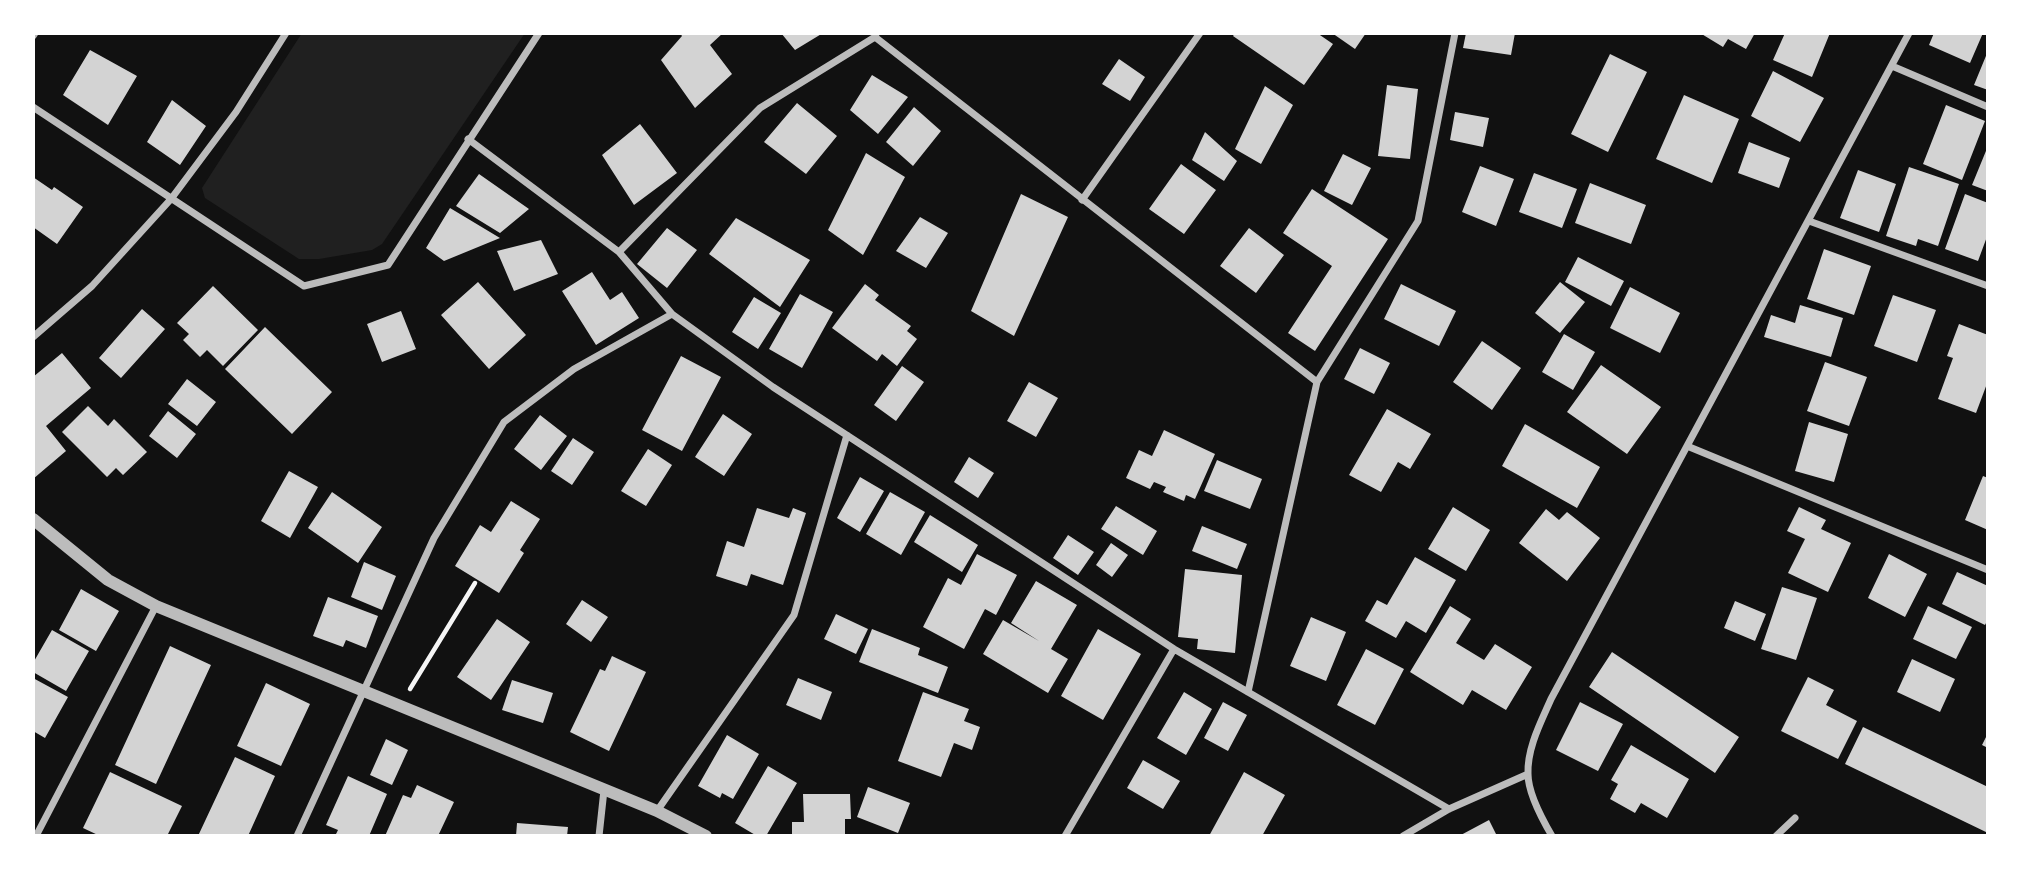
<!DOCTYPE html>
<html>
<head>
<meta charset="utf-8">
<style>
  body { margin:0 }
  #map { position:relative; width:2021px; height:869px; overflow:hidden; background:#111; font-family:Barlow,sans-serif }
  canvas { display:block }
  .frame { position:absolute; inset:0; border:35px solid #fff; pointer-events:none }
</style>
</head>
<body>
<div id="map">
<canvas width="2021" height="869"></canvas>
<div class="frame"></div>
</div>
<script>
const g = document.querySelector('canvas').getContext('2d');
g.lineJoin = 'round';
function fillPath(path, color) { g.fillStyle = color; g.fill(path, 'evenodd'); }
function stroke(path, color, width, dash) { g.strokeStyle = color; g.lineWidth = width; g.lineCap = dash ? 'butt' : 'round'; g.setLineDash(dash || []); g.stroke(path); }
const green = new Path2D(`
  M302,33H525L382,244L372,250L319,259H299L205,198L202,188Z`);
const building = new Path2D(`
  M680,33H723L710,45L732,74L695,108L661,60L682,36Z
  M781,33H823L795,50Z
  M1235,33H1317L1333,44L1304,85L1233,36Z
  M1332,33H1366L1355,49Z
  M1466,33H1515L1511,55L1463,48Z
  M1700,33H1755L1746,49L1728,39L1723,47Z
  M1785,33H1830L1812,77L1773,60Z
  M1934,33H1983L1970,63L1929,45Z
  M90,50L137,76L108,125L63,95Z
  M1988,51V90L1974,85Z
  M1610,54L1647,72L1608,152L1571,134Z
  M1119,59L1145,77L1130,101L1102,84Z
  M1773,71L1824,98L1800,142L1751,116Z
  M872,75L908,97L878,134L850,110Z
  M1387,85L1418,89L1410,159L1378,156Z
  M1265,86L1293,105L1261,164L1235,149Z
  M1684,95L1739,119L1712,183L1656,159Z
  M172,100L206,126L180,165L147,142Z
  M797,103L837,136L806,174L764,142Z
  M1946,105L1985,121L1962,180L1923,164Z
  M914,107L941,131L913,166L886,142Z
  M1455,112L1489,118L1483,147L1450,140Z
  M640,124L677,173L634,205L602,155Z
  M1205,132L1237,161L1224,181L1192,160Z
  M1749,142L1790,158L1779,188L1738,173Z
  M1988,146V191L1972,185Z
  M866,153L905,177L863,255L828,230Z
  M1343,154L1371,168L1352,205L1324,191Z
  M1181,164L1216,190L1184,234L1149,209Z
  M1480,166L1514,179L1496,226L1462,212Z
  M1909,167L1959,184L1938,246L1918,239L1916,246L1886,236Z
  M1858,170L1896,184L1879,232L1840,218Z
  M1534,173L1577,189L1562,228L1519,212Z
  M479,174L529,209L500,233L456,206Z
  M33,177L52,190L54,187L83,207L57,244L33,227Z
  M1590,183L1646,205L1631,244L1575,223Z
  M1312,189L1388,239L1315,351L1288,333L1332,266L1283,233Z
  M1021,194L1068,217L1014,336L971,311Z
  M1965,194L1988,203V234L1978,261L1945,249Z
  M450,208L500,238L444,261L426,248Z
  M920,217L948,233L926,268L896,251Z
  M736,218L810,260L780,307L709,254Z
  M667,228L697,250L667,288L637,264Z
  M1249,228L1284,255L1256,293L1220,266Z
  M541,240L558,274L514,291L497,251Z
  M1824,249L1871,266L1854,315L1807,299Z
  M1578,257L1624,281L1611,306L1565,282Z
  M592,272L610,300L622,292L639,318L596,345L562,291Z
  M478,282L526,335L489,369L441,315Z
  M1560,282L1585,302L1560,333L1535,313Z
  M865,284L879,295L875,300L911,326L907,331L917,339L897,366L882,354L877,361L832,328Z
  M1401,284L1456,311L1439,346L1384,319Z
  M213,286L258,330L223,366L207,350L200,357L183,340L189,334L177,323Z
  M1630,287L1680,313L1660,353L1610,328Z
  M800,294L833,312L802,368L769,349Z
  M1893,295L1936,310L1917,362L1874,346Z
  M754,297L781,313L758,349L732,332Z
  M1800,305L1843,318L1831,357L1764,337L1771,315L1795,323Z
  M142,309L165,329L121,378L99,358Z
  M401,311L416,349L382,362L367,324Z
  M1959,324L1988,335V381L1976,413L1938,399L1953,358L1947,356Z
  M265,327L332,392L292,434L225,369Z
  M1564,334L1595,352L1573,390L1542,372Z
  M1482,341L1521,368L1492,410L1453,382Z
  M1360,348L1390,363L1374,394L1344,379Z
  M62,353L91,388L46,426L66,451L33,479V377Z
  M681,356L721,377L682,451L642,430Z
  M1825,362L1867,377L1849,426L1807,411Z
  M1601,365L1661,407L1627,454L1567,412Z
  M902,366L924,382L896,421L874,405Z
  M187,379L216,402L197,426L168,404Z
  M1029,382L1058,398L1036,437L1007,421Z
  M88,406L108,426L114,419L147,452L123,475L116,468L107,477L62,432Z
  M1387,409L1431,434L1410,469L1398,462L1381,492L1349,475Z
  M168,411L196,434L177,458L149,436Z
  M723,414L752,434L724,476L695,457Z
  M540,415L567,436L541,470L514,449Z
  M1809,422L1848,434L1834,482L1795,471Z
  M1525,424L1600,467L1577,508L1502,466Z
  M1164,430L1215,454L1195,499L1186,495L1184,501L1163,492L1166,487L1154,482L1150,489L1126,478L1139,450L1152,456Z
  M573,438L594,452L572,485L551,471Z
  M648,449L672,465L646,506L621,491Z
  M969,457L994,473L978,498L954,482Z
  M1217,460L1262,479L1250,509L1204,491Z
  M289,471L318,487L290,538L261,521Z
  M1983,476L1988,478V530L1965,520Z
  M860,477L884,491L860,532L837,518Z
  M332,492L382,527L358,563L308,528Z
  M890,492L925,512L901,555L866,534Z
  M511,501L540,519L520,550L524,553L499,593L455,566L480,525L491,532Z
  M1116,506L1157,531L1143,555L1101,529Z
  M1453,507L1490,530L1466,571L1428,549Z
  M1799,507L1826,520L1821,529L1851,543L1828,592L1788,573L1805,539L1787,531Z
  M757,508L789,518L793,508L806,513L783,585L751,574L747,586L716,576L727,541L744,547Z
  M1546,509L1559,520L1567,512L1600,538L1567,581L1519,543Z
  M930,515L978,545L962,572L914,542Z
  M1202,526L1247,544L1237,569L1192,551Z
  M1068,535L1094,552L1078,575L1053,558Z
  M1111,543L1128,555L1112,577L1096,565Z
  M977,554L1017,575L996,615L985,609L964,649L923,627L948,578L961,585Z
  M1889,554L1927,574L1905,617L1868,598Z
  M1415,557L1456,580L1426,633L1406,621L1396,638L1365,621L1377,600L1387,605Z
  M364,562L396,576L382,610L351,597Z
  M1185,569L1242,575L1235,653L1197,649L1198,639L1178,637Z
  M1957,572L1988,586V619L1985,625L1942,604Z
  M1036,581L1077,605L1051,649L1068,659L1048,693L983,654L1003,620L1039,641L1011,623Z
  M1782,587L1817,598L1796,660L1761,649Z
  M81,589L119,611L96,651L59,630Z
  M328,597L378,616L366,648L346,640L343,647L313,636Z
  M582,600L608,617L591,642L566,624Z
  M1735,601L1766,614L1755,641L1724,628Z
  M1450,606L1471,619L1456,643L1484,660L1495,644L1532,667L1506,710L1472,690L1463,705L1410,672Z
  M1928,606L1972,627L1956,659L1913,639Z
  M836,614L868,629L856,654L824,639Z
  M1311,617L1346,632L1326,681L1290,666Z
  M497,619L530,642L491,700L457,677Z
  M872,629L920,648L918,655L948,667L938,693L859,662Z
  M1098,629L1141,654L1103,720L1061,696Z
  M52,630L89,651L66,691L33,672V663Z
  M170,646L211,665L156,784L115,765Z
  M1366,649L1404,669L1375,725L1337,705Z
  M1612,652L1739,737L1715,773L1589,687Z
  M612,656L646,672L609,751L570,732L600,669L605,671Z
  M1912,659L1955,679L1940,712L1897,692Z
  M1808,677L1834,690L1826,705L1857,721L1838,759L1781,731Z
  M33,678L68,697L45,738L33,731Z
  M798,678L832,692L821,720L786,705Z
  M512,680L553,693L543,723L502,710Z
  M266,683L310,704L281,766L237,746Z
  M923,692L969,709L964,721L980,727L972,750L954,743L941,777L898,761Z
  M1184,692L1212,709L1186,755L1157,738Z
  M1223,702L1247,715L1228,751L1204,738Z
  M1580,702L1623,724L1598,771L1556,750Z
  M1863,727L1988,787V833L1845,764Z
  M1988,733V748L1982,745Z
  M727,735L759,754L733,799L722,793L720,798L698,786Z
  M386,739L408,750L392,785L370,775Z
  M1631,745L1689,779L1667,818L1641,803L1635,813L1610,799L1618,784L1611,780Z
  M235,757L275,776L248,836H198Z
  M1143,760L1180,781L1163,809L1127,788Z
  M768,766L797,783L766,836H757L735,823Z
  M110,772L182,806L167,836H100L83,828Z
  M1244,772L1285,795L1262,836H1209Z
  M348,776L387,794L369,836H335L338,830L326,825Z
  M417,785L454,802L438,836H385L403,795L411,798Z
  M868,787L910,803L898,833L857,817Z
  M803,794H850L851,819H845V836H792V822H804Z
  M1489,820L1497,836H1459Z
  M517,823L568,827L567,836H516Z`);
const path = new Path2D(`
  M410,689L475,583`);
const minor = new Path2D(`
  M33,36L35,33
  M875,37L1317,382
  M1892,66L1988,107
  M33,107L304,286L388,265L539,33
  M468,139L619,252L672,314L773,387L1174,649L1449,809
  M1082,200L1200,33
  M1809,221L1988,286
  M619,252L760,108L875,37L876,34
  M33,337L92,286L171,199L236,112L286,33
  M1687,446L1988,570
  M1248,692L1317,382L1418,221L1455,33
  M657,811L794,615L847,435
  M36,836L156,606
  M297,836L434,538L504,422L574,369L672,314
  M599,836L604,790
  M1065,836L1174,649
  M1403,836L1449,809L1528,774
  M1552,836C1542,819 1528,793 1528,774C1527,748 1541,722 1551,699L1909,33
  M1776,836L1795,818`);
const tertiary = new Path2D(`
  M33,519L108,580L156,606L657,811L706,836`);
fillPath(green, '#202020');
fillPath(building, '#d3d3d3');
stroke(path, '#f5f5f5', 4.5);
stroke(minor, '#bcbcbc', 7);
stroke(tertiary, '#bcbcbc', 12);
</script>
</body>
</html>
